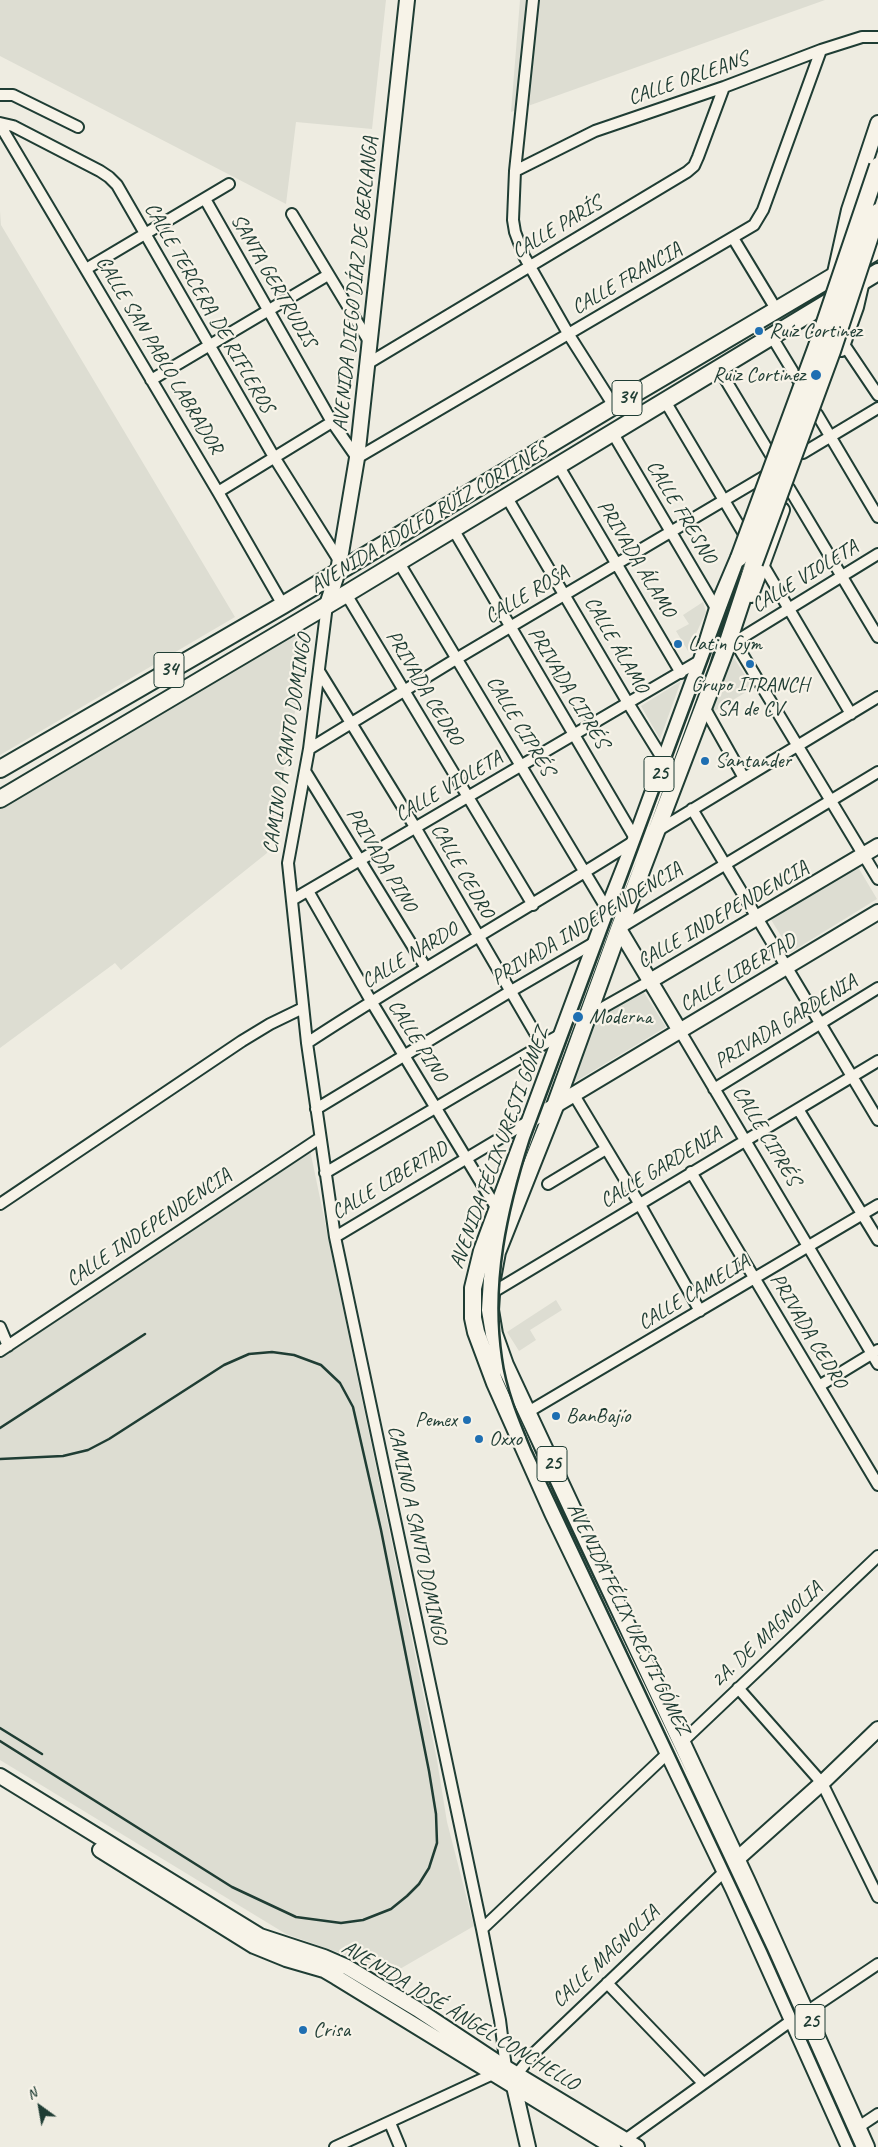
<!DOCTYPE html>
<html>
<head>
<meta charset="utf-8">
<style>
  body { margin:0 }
  #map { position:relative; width:878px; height:2147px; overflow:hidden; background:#eeece1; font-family:Caveat,sans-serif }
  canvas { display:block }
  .north { position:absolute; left:15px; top:2082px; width:50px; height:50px; -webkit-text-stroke:4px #f7f3e8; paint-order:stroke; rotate:328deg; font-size:14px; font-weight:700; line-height:20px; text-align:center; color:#1f3d34 }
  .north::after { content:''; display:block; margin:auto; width:18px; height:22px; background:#1f3d34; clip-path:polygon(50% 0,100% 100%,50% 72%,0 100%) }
</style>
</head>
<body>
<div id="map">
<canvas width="878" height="2147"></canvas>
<div class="north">N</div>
</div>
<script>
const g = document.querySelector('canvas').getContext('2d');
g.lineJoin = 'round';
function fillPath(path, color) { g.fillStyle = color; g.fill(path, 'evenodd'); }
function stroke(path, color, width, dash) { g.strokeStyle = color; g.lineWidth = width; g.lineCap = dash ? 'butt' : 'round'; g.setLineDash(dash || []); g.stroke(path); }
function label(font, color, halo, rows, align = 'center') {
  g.font = font + ' Caveat,sans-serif'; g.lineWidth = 4.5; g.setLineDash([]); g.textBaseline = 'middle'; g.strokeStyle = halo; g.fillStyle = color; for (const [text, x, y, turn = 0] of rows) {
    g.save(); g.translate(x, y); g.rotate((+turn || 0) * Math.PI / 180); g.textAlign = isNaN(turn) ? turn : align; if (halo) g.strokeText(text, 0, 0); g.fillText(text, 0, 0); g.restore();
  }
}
const built = new Path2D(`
  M0,0H386L372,129L296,122L286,204L0,56Z
  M520,0H825L511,112Z
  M0,211L1,225L235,617L0,755Z
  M703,602L706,612L688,651L676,631L689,624L683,615Z
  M295,632L308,646L267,853L121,970L115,963L0,1048V809Z
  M729,650L753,688L711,713L707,706Z
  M681,681L660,739L641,706Z
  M858,867L877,899L791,952L770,918Z
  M643,991L666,1027L568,1086L593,1022Z
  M310,1150L437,1760L447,1822L474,1926L386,1977L357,1959L286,1934L0,1760V1358Z
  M556,1300L562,1310L530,1330L536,1340L519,1351L507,1332Z`);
const street = new Path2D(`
  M533,0L515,171L513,220L515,232L524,256L569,335L614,406
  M0,95H13L78,127
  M0,123L13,126L100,171L109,177L117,185L274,457L340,562
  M0,125L218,492L283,605
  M515,171L595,131L724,87L821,50L862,37H878
  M205,199L332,422L357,458L754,225L763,210L821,50
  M292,214L370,343
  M733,238L776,309
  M86,269L229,184
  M772,337L798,380
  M843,343L878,395
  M367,364L687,172L694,166L698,157L724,87
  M719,369L772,457
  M151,380L328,275
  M665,401L744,534
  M817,414L878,517
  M612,432L717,610
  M803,453L878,408
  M558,465L681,673
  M789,488L878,637
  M218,492L332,422
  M506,496L628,703L664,761
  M398,561L608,911
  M763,565L851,714
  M346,594L533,905
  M327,605L309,749L288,863L307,1043L335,1237L482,1929L500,2020L506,2068L335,2147
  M735,642L878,879
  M730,645L878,554
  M319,671L415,827L542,1045L562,1034
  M704,707L744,778
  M309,749L456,659L765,476
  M305,771L426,968
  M692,809L878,1120
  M657,831L878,697
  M308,891L371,1001L497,1209
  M292,900L701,660
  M620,928L878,772
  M588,1016L650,981
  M680,1031L878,1364
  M307,1043C415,972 527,909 636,840L453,529
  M714,1089L878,988
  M574,1095L639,1203L700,1311
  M316,1109L511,991L597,941
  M798,1109L878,1240
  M691,1172L878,1485
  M325,1173L542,1045
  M548,1184L606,1149
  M0,1204L242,1041L270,1024L303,1008
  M335,1237L529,1121
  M490,1294L878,1061
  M0,1327L8,1346
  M0,1351L320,1138
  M819,1386L878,1350
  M528,1412L878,1205
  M738,1688L822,1783L878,1897
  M682,1742L878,1556
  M482,1929L669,1752
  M607,1983L703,2083
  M811,2009L878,1964
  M516,2079L521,2069L533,2054L725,1871
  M390,2123L400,2147
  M863,2124L878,2114
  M625,2140L788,2023`);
const secondary = new Path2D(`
  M835,273L849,210L878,123
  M841,349L856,307L862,281
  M751,595L782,510
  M327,605L338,571L357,458L407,0
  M619,929L680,1031
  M650,981L878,846
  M531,1120L878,912
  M0,1776L260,1936L324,1957L347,1967L417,2009L506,2068L637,2147
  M100,1850L254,1946L286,1959L324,1970L336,1977L613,2147
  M736,1860L822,1783L878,1729
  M513,2082L528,2147`);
const primary = new Path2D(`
  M739,558L719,605L702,660L636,840L608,911L482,1251L473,1288V1318L476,1332L495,1383L553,1513L734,1889L850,2147
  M754,563L726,648L619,929L555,1106L497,1252L492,1279L490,1310L494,1334L505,1365L747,1882L866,2147
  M0,769L283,605L614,406L878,250
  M0,799L346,594L878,272`);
const rail = new Path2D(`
  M0,1428L145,1334
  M0,1459L63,1456L88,1450L109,1439L224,1365L249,1354L272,1352L294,1355L321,1365L340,1383L353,1407L381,1530L429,1771L436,1814L437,1843L429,1868L419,1884L407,1896L391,1909L363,1920L341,1923L296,1917L232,1887L0,1741
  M0,1728L42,1754
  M855,2147L767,1950L531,1449C519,1420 506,1389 502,1358C491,1282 507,1211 530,1139L783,458L839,301L878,184`);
const primaryBridge = new Path2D(`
  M739,558L817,346L878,166
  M754,563L832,351L878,212`);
const markers = [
  [759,331,5,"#1f6fb2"],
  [816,375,6,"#1f6fb2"],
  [678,644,5,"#1f6fb2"],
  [750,664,5,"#1f6fb2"],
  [705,761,5,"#1f6fb2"],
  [578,1017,6,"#1f6fb2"],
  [556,1416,5,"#1f6fb2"],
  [467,1420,5,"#1f6fb2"],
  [479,1439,5,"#1f6fb2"],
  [303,2030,5,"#1f6fb2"]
];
const shields = [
  [627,398,30],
  [169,670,30],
  [659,774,30],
  [552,1464,30],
  [810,2022,30]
];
const shieldNames = [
  ["34",627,398],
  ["34",169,670],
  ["25",659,774],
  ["25",552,1464],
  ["25",810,2022]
];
const streetNames = [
  ["CALLE ORLEANS",688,79,-19],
  ["CALLE PARÍS",557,228,-31],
  ["CALLE FRANCIA",627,279,-30],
  ["SANTA GERTRUDIS",273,281,60],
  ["AVENIDA DIEGO DÍAZ DE BERLANGA",356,284,-84],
  ["CALLE TERCERA DE RIFLEROS",209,308,60],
  ["CALLE SAN PABLO LABRADOR",159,355,59],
  ["CALLE FRESNO",681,512,59],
  ["AVENIDA ADOLFO RUÍZ CORTINES",429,518,-31],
  ["PRIVADA ÁLAMO",636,559,59],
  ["CALLE VIOLETA",805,577,-31],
  ["CALLE ROSA",527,595,-31],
  ["CALLE ÁLAMO",616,645,60],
  ["PRIVADA CEDRO",424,688,59],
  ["PRIVADA CIPRÉS",568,688,59],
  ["CALLE CIPRÉS",520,726,59],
  ["CAMINO A SANTO DOMINGO",288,744,-81],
  ["CALLE VIOLETA",449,787,-30],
  ["PRIVADA PINO",381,860,59],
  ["CALLE CEDRO",462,871,60],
  ["CALLE INDEPENDENCIA",723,915,-30],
  ["PRIVADA INDEPENDENCIA",587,924,-31],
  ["CALLE NARDO",410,956,-31],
  ["CALLE LIBERTAD",738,973,-31],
  ["PRIVADA GARDENIA",786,1022,-31],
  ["CALLE PINO",417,1041,58],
  ["CALLE CIPRÉS",766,1136,59],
  ["AVENIDA FÉLIX URESTI GÓMEZ",500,1148,-70],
  ["CALLE GARDENIA",661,1168,-31],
  ["CALLE LIBERTAD",390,1181,-31],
  ["CALLE INDEPENDENCIA",149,1228,-34],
  ["CALLE CAMELIA",694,1293,-31],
  ["PRIVADA CEDRO",808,1331,59],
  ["CAMINO A SANTO DOMINGO",417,1535,78],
  ["AVENIDA FÉLIX URESTI GÓMEZ",628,1619,64],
  ["2A. DE MAGNOLIA",767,1635,-43],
  ["CALLE MAGNOLIA",606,1957,-43],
  ["AVENIDA JOSÉ ÁNGEL CONCHELLO",460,2016,31]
];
const poiNames = [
  ["Ruíz Cortinez",769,331],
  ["Ruiz Cortinez",805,375,"right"],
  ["Latin Gym",688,644],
  ["Grupo ITRANCH",750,685,"center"],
  ["SA de CV",750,709,"center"],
  ["Santander",715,761],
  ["Moderna",589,1017],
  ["BanBajío",566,1416],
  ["Pemex",457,1420,"right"],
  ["Oxxo",489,1439],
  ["Crisa",313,2030]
];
fillPath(built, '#ddddd2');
stroke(street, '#1f3d34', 14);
stroke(secondary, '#1f3d34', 18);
stroke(primary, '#1f3d34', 20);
stroke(street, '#f7f3e8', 10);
stroke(secondary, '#f7f3e8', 14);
stroke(primary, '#f7f3e8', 16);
stroke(rail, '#1f3d34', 2.5);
stroke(primaryBridge, '#1f3d34', 20, []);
stroke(primaryBridge, '#f7f3e8', 16);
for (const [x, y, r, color] of markers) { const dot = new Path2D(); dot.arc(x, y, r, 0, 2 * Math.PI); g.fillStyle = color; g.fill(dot); stroke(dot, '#f7f3e8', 2); }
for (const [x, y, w] of shields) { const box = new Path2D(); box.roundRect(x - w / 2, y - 17.5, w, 35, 4); g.fillStyle = '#f7f3e8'; g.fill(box); stroke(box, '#1f3d34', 1); }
label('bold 20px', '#1f3d34', null, shieldNames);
label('21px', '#1f3d34', '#f7f3e8', streetNames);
label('21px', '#1f3d34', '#f7f3e8', poiNames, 'left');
</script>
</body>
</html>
